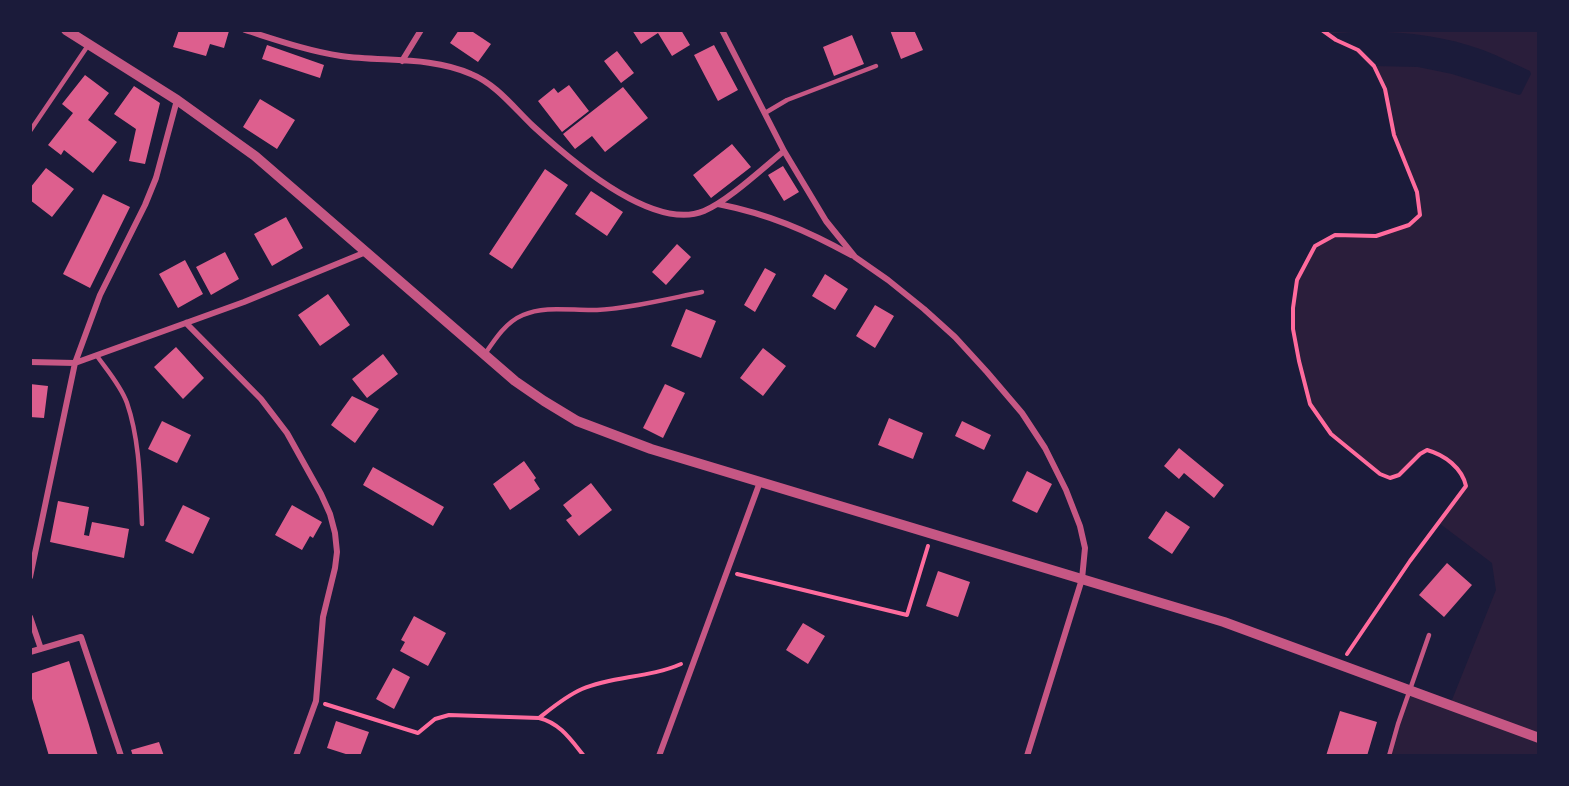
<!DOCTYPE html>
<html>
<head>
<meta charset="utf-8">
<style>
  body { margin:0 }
  #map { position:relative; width:1569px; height:786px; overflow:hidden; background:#1b1b3a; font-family:"Titillium Web",sans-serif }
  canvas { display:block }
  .frame { position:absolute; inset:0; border:32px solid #1b1b3a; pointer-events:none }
</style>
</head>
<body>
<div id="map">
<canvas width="1569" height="786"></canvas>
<div class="frame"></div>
</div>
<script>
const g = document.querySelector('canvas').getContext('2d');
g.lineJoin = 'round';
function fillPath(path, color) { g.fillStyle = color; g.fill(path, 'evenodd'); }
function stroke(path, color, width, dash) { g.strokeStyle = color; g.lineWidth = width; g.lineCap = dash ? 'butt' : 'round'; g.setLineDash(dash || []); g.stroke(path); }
const green = new Path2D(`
  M1322,30H1539V756H1389L1409,690L1450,705L1496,590L1492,563L1439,523L1466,486L1459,469L1427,450L1399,475L1390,478L1380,474L1331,434L1310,404L1293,329V308L1297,280L1315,246L1335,235L1376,236L1409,225L1420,215L1417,192L1394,135L1385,89L1374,66L1418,67L1452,74L1519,95L1521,94L1531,74L1530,71C1514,64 1499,56 1483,50C1433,32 1379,29 1327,34Z`);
const building = new Path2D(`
  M179,30H226L229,31L224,48L210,44L206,56L173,47Z
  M459,30H470L491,44L478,62L450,43Z
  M632,30H681L690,45L672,56L658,33L641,44Z
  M890,30H914L923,50L901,59Z
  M852,35L864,64L834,76L823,47Z
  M267,45L324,65L320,78L262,59Z
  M714,45L738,90L718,101L694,55Z
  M617,51L634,73L621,83L604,61Z
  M85,75L109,93L88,120L117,142L93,173L64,150L61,155L48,145L73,113L62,104Z
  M569,85L589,111L562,132L538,101L554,88L558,93Z
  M134,86L160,103L145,164L129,161L136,129L114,114Z
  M623,87L648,118L605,152L592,136L575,149L563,134Z
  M260,99L295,120L277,149L243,127Z
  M732,144L751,167L711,198L693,175Z
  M783,166L799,192L784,201L768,175Z
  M46,168L74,189L52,217L30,200V188Z
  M545,169L568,185L512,269L489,254Z
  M591,191L623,212L607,236L575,214Z
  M103,194L130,207L90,288L63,274Z
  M286,217L303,248L272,266L254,234Z
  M677,244L691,257L666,285L652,272Z
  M225,252L239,279L211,295L196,267Z
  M185,260L203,294L178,308L159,274Z
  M765,268L776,274L755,312L744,305Z
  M825,274L848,289L835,310L812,296Z
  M328,294L350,325L320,346L298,315Z
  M875,305L894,316L875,348L856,336Z
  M686,309L716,321L701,358L671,346Z
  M176,347L204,378L183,399L154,367Z
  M763,348L786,366L763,396L740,378Z
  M383,354L398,374L367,398L352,379Z
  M30,384L48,386L44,418L30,417Z
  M665,384L685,393L663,438L643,428Z
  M352,396L379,409L355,443L331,425Z
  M889,418L923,433L913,459L878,445Z
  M162,421L191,435L177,463L148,449Z
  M962,421L991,435L984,450L955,436Z
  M1179,448L1224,485L1214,498L1184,473L1179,479L1164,466Z
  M524,461L536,478L534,480L540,489L510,510L493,484Z
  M373,467L444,507L433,526L363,485Z
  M1027,471L1052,484L1037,513L1012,501Z
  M591,483L612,510L579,536L566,520L572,516L563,505Z
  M58,501L89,507L84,535L89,536L92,522L129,529L124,558L50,542Z
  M183,505L210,518L193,554L165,541Z
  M292,505L322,522L313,538L310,536L302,550L275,535Z
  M1166,511L1190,527L1172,554L1148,538Z
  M1447,563L1472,585L1444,617L1419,595Z
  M938,571L970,582L958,617L926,606Z
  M414,616L446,633L428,666L400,651L405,642L401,640Z
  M803,623L825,636L808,664L786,650Z
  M69,661L89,725L98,756H49L44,739L30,692V674Z
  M393,668L410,677L394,709L376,699Z
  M1340,711L1377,722L1367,756H1326Z
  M336,721L369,732L360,756H352L327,748Z
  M159,742L164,756H133L131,750Z`);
const path = new Path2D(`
  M1322,30L1336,40L1358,50L1374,66L1385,89L1394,135L1417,192L1420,215L1409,225L1376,236L1335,235L1315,246L1297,280L1293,308V329L1299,361L1310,404L1331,434L1380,474L1390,478L1399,475L1420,454L1427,450C1445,455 1462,468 1466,486L1410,561L1347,654
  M737,574L907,615L928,546
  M325,704L418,733L435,719L449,715L539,718C560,723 571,740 584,756
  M539,718C553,707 566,696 582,689C613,676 649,678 681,664`);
const service = new Path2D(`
  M765,113L787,100L876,66
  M30,131L89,44
  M485,354C495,339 506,322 523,315C545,305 573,311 597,310C632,308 667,299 702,292
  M97,356C107,370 121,386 127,403C140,441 140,484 142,524
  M1389,756L1398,724L1429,635`);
const minor = new Path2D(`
  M245,30C277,40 308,51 341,56C383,62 431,56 471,74C496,84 514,108 533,126C569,159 653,232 704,211C728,201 763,168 784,151
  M722,30L784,151L826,221L855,257L888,280L924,309L955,337L987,372L1022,413L1045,448L1066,490L1080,526L1085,548L1082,579L1027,756
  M402,61L421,30
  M718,204C768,214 806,230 851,255
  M186,323L261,399L287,433L321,494L330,514L335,533L337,552L335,568L323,617L316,701L296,756
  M30,362L75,363L244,302L366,252
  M30,577L75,363L100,295L145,205L156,178L177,100
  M30,617L41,649
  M30,652L81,637L121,756
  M659,756L760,482`);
const tertiary = new Path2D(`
  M66,30L177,100L255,156L515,381L544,401L577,421L651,449L1224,622L1539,738`);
fillPath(green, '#2a1e3b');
fillPath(building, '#dd5f8e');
stroke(path, '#ff6b9d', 4);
stroke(service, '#c65784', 4.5);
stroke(minor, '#c65784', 6);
stroke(tertiary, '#c65784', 10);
</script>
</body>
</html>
